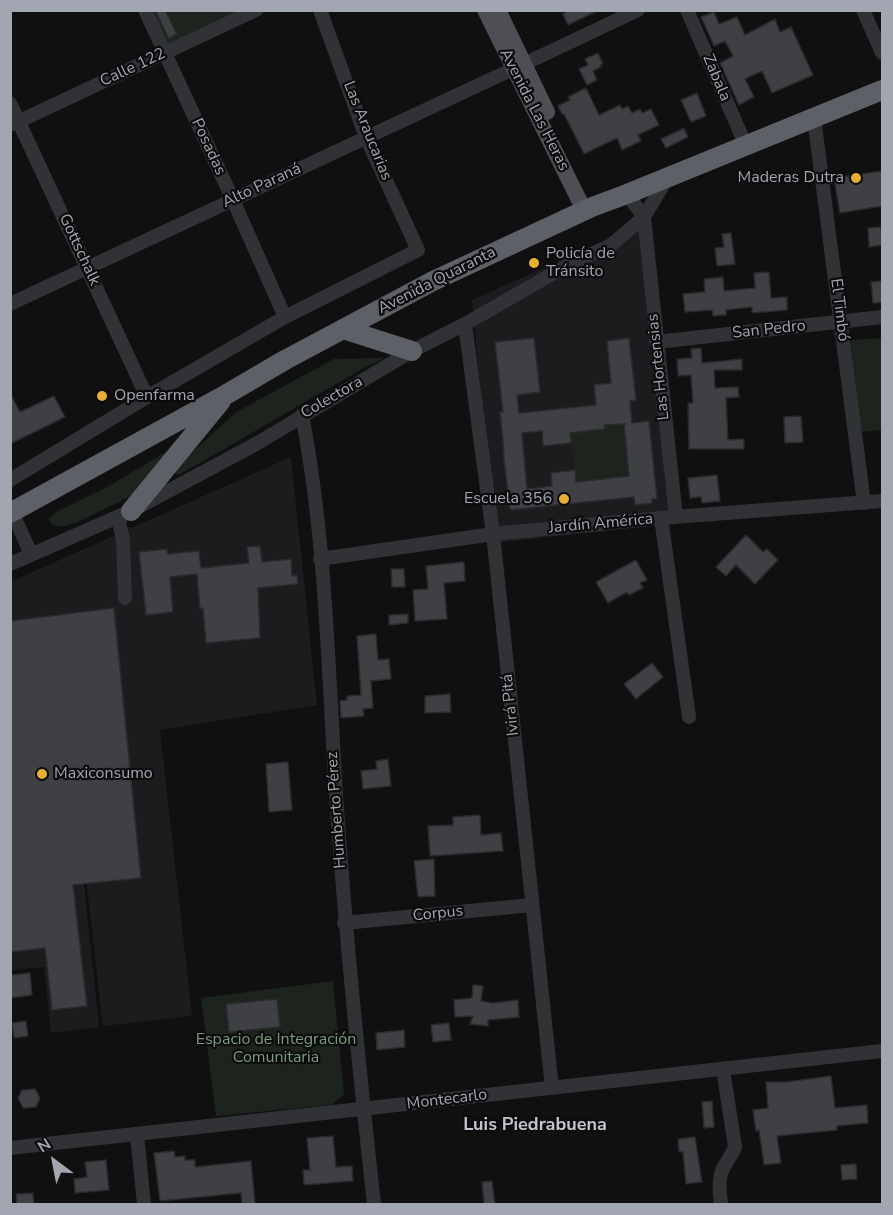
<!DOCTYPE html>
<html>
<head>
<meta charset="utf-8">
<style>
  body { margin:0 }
  #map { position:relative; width:893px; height:1215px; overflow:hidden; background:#101011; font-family:"Nunito Sans",sans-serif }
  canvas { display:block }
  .frame { position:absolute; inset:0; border:12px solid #a2a6b1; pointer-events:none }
  .north { position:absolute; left:24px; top:1131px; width:60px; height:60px; -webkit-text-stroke:4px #0b0b0c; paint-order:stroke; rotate:328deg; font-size:16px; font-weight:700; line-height:24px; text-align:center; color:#a2a6b1 }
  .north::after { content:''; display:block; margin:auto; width:21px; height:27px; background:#a2a6b1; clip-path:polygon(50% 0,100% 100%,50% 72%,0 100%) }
</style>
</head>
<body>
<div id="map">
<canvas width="893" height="1215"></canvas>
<div class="frame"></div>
<div class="north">N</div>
</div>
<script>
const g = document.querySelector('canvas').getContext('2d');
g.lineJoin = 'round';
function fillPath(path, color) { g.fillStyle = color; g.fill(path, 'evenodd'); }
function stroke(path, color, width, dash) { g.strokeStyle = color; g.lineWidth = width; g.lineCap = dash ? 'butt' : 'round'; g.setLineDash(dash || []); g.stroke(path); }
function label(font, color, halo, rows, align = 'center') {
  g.font = font + ' "Nunito Sans",sans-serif'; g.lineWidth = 4.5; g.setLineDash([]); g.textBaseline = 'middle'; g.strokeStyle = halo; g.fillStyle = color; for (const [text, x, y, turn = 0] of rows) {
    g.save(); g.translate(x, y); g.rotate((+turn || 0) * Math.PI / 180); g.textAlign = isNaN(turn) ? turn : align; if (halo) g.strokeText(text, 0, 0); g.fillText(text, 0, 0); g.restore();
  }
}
const built = new Path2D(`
  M645,223L670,524L495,543L472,300Z
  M291,457L317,705L160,730L192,1016L103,1026L62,672L99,1027L51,1033L44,967L11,970L10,582Z`);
const green = new Path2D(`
  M150,11H244L168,47Z
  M882,338V430L858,432L851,340Z
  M386,358L362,369L193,467L178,475L173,470L236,412L334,359Z
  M624,424L629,476L576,482L570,433L605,428L604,425Z
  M179,444L137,493L76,523L61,527L51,524L49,519L56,512L109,486Z
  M333,981L344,1095L331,1105L216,1116L201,998Z`);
const building = new Path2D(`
  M155,10H165L177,34L169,39Z
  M569,10H599L568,25L563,14Z
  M714,12L719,24L737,17L745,35L775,19L780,32L791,27L813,75L772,93L762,71L745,79L754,97L739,105L720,63L733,56L725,41L714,46L701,17Z
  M598,53L603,64L600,65L601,67L593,71L597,80L587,85L579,69L588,65L585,59Z
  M586,88L599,115L620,105L622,109L628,106L632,113L640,109L642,113L651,109L659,125L638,135L641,141L622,150L617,138L584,154L564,114H562L558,106L570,100L568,97Z
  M697,93L706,116L691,122L681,100Z
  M684,128L688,137L666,148L661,139Z
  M882,171V206L840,213L834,178Z
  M881,227L882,245L869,247L868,228Z
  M731,233L735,264L717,266L715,248L724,247L722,234Z
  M769,272L771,298L787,297V310L752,313V307L726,310V315L713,316L712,310L685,312L683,294L705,292L704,279L723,277L724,291L755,288L754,273Z
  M882,281V302L873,303L871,282Z
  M534,338L540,392L517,395L519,413L596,405L594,385L611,383L607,341L629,338L636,400L630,401L632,423L649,421L657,499H652V503L635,505L634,497L510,510L503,452H504L500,412H503L495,342ZM624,424L629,476L576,482L575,470L551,473L552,486L527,489L522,433L542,431L543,446L571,443L570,433L605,429L604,425L627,424Z
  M701,348L702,363L742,359V370H714L715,388L738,387L739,397L726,398L728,440L744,439V449H689L688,403H693L691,375L678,376L677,359L692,358L691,349Z
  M10,393L20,412L54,396L65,417L10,444Z
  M801,416L803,442L785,443L784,417Z
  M717,475L720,501L702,503L701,497L690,498L688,478Z
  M746,535L763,552L767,549L778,560L755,584L736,565L726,576L716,567Z
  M260,546L262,562L291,559L292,576L297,575L298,584L258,588L260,638L206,643L203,608L200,609L197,574L170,577L173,612L146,615L139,552L167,549V554L199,551L201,568L249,563L247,547Z
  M636,560L647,580L640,583L643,588L629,595L627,592L608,603L596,582Z
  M464,562L465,581L444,583L447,619L415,621L413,590L428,589L426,566Z
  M391,569H404L405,587H392Z
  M114,608L141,878L73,885L87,1006L52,1010L45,948L10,952V621Z
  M408,614V623L389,625V615Z
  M376,634L378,660L389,659L391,679L371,681L373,708L363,709L364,716L341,718L340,701L347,700V696L361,695L357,636Z
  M652,663L663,677L636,699L624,684Z
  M450,694L451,712L425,713V696Z
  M388,759L391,786L363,789L361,771L377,769L376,761Z
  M288,762L292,810L269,812L266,764Z
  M480,815L481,835L501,833L503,851L430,856L428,826L453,825V817Z
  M434,859L435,896L418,897L414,861Z
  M30,973L32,995L10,998V975Z
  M473,985L483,986L481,1001L493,1003L518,1000L519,1017L488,1020V1026L470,1024L473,1016L455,1017L454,1000L472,998Z
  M277,999L280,1027L229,1032L226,1004Z
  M26,1021L28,1036L14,1038L12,1023Z
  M449,1023L451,1040L433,1042L431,1025Z
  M404,1030L405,1047L377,1050L376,1033Z
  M831,1076L835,1108L867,1105L868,1123L837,1126V1130L777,1136L781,1163L764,1165L759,1130L756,1131L753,1110L768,1108L766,1082H786Z
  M35,1089L40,1098L36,1107L23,1108L18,1098L22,1090Z
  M712,1101L714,1127L704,1128L702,1102Z
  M333,1136L336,1167L352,1166L353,1181L304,1185L303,1170H310L307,1138Z
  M695,1137L702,1182L686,1184L683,1152H679L678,1139Z
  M174,1151L175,1157L185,1156V1160H195V1167L251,1161L255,1204H242L241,1193L160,1201L154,1153Z
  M106,1160L109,1190L75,1193L74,1179L87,1177L85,1162Z
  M856,1164L857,1179L842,1180L841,1165Z
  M492,1181L495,1204H484L482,1182Z
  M33,1193L34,1204H17L16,1194Z`);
const minor = new Path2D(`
  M145,10L233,200L285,317
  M687,10L746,146
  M863,10L882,53
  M524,64L638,10
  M10,103L147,397
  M814,118L864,503
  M13,124L256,10
  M627,194L644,217L676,517
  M10,304L513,69
  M465,324L493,534L552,1088
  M656,342L882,317
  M302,415C326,539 328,668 336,794C345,931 359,1068 374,1204
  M10,480L147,397L285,317L418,250L366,137L320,10
  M12,512L31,554
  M118,517L123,540L125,598
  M661,518L689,717
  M320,559L493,534L661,518L882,501
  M10,564L131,511L256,444L412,351L465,324L568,265L611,245L644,217L668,177
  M344,923L532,905
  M137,1135L144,1204
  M10,1148L882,1051
  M721,1204C720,1195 718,1183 721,1174C723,1165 732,1156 735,1147L723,1069`);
const major = new Path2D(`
  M485,10L584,210
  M498,10L547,112`);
const highway = new Path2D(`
  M343,329L412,351
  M131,511L221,401
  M10,513L227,394L285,360L433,281L592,207L627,194L882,90`);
const markers = [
  [856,178,6,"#e7b032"],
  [534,263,6,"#e7b032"],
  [102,396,6,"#e7b032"],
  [564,499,6,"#e7b032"],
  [42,774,6,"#e7b032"]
];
const streetNames = [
  ["Calle 122",133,68,-25],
  ["Zabala",716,78,67],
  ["Avenida Las Heras",534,110,63],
  ["Las Araucarias",367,131,68],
  ["Posadas",208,147,65],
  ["Alto Paraná",262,186,-25],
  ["Gottschalk",79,250,65],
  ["Avenida Quaranta",437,281,-27],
  ["El Timbó",839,310,83],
  ["San Pedro",769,330,-6],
  ["Las Hortensias",659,367,-96],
  ["Colectora",332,398,-30],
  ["Jardín América",601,524,-5],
  ["Ivirá Pitá",511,705,-96],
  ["Humberto Pérez",337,810,-94],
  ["Corpus",438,914,-6],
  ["Montecarlo",447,1100,-7]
];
const poiNames = [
  ["Maderas Dutra",844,178,"right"],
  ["Policía de",546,254],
  ["Tránsito",546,272],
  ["Openfarma",114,396],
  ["Escuela 356",552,499,"right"],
  ["Maxiconsumo",54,774]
];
const parkNames = [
  ["Espacio de Integración",276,1040],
  ["Comunitaria",276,1058]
];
const neighbourhoodNames = [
  ["Luis Piedrabuena",535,1126]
];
fillPath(built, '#1c1c1e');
fillPath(green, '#1d241e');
fillPath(building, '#3f4044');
stroke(building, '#2a2a2d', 1.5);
stroke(minor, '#313236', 14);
stroke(major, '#4d4f55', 16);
stroke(highway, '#5e6067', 20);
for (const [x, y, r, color] of markers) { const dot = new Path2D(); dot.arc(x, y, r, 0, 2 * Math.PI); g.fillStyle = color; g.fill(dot); stroke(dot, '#0b0b0c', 2); }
label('16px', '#a2a6b1', '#0b0b0c', streetNames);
label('16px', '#a2a6b1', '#0b0b0c', poiNames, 'left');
label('16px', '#799c7d', '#0b0b0c', parkNames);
label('bold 18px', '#c3c5ce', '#0b0b0c', neighbourhoodNames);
</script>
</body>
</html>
